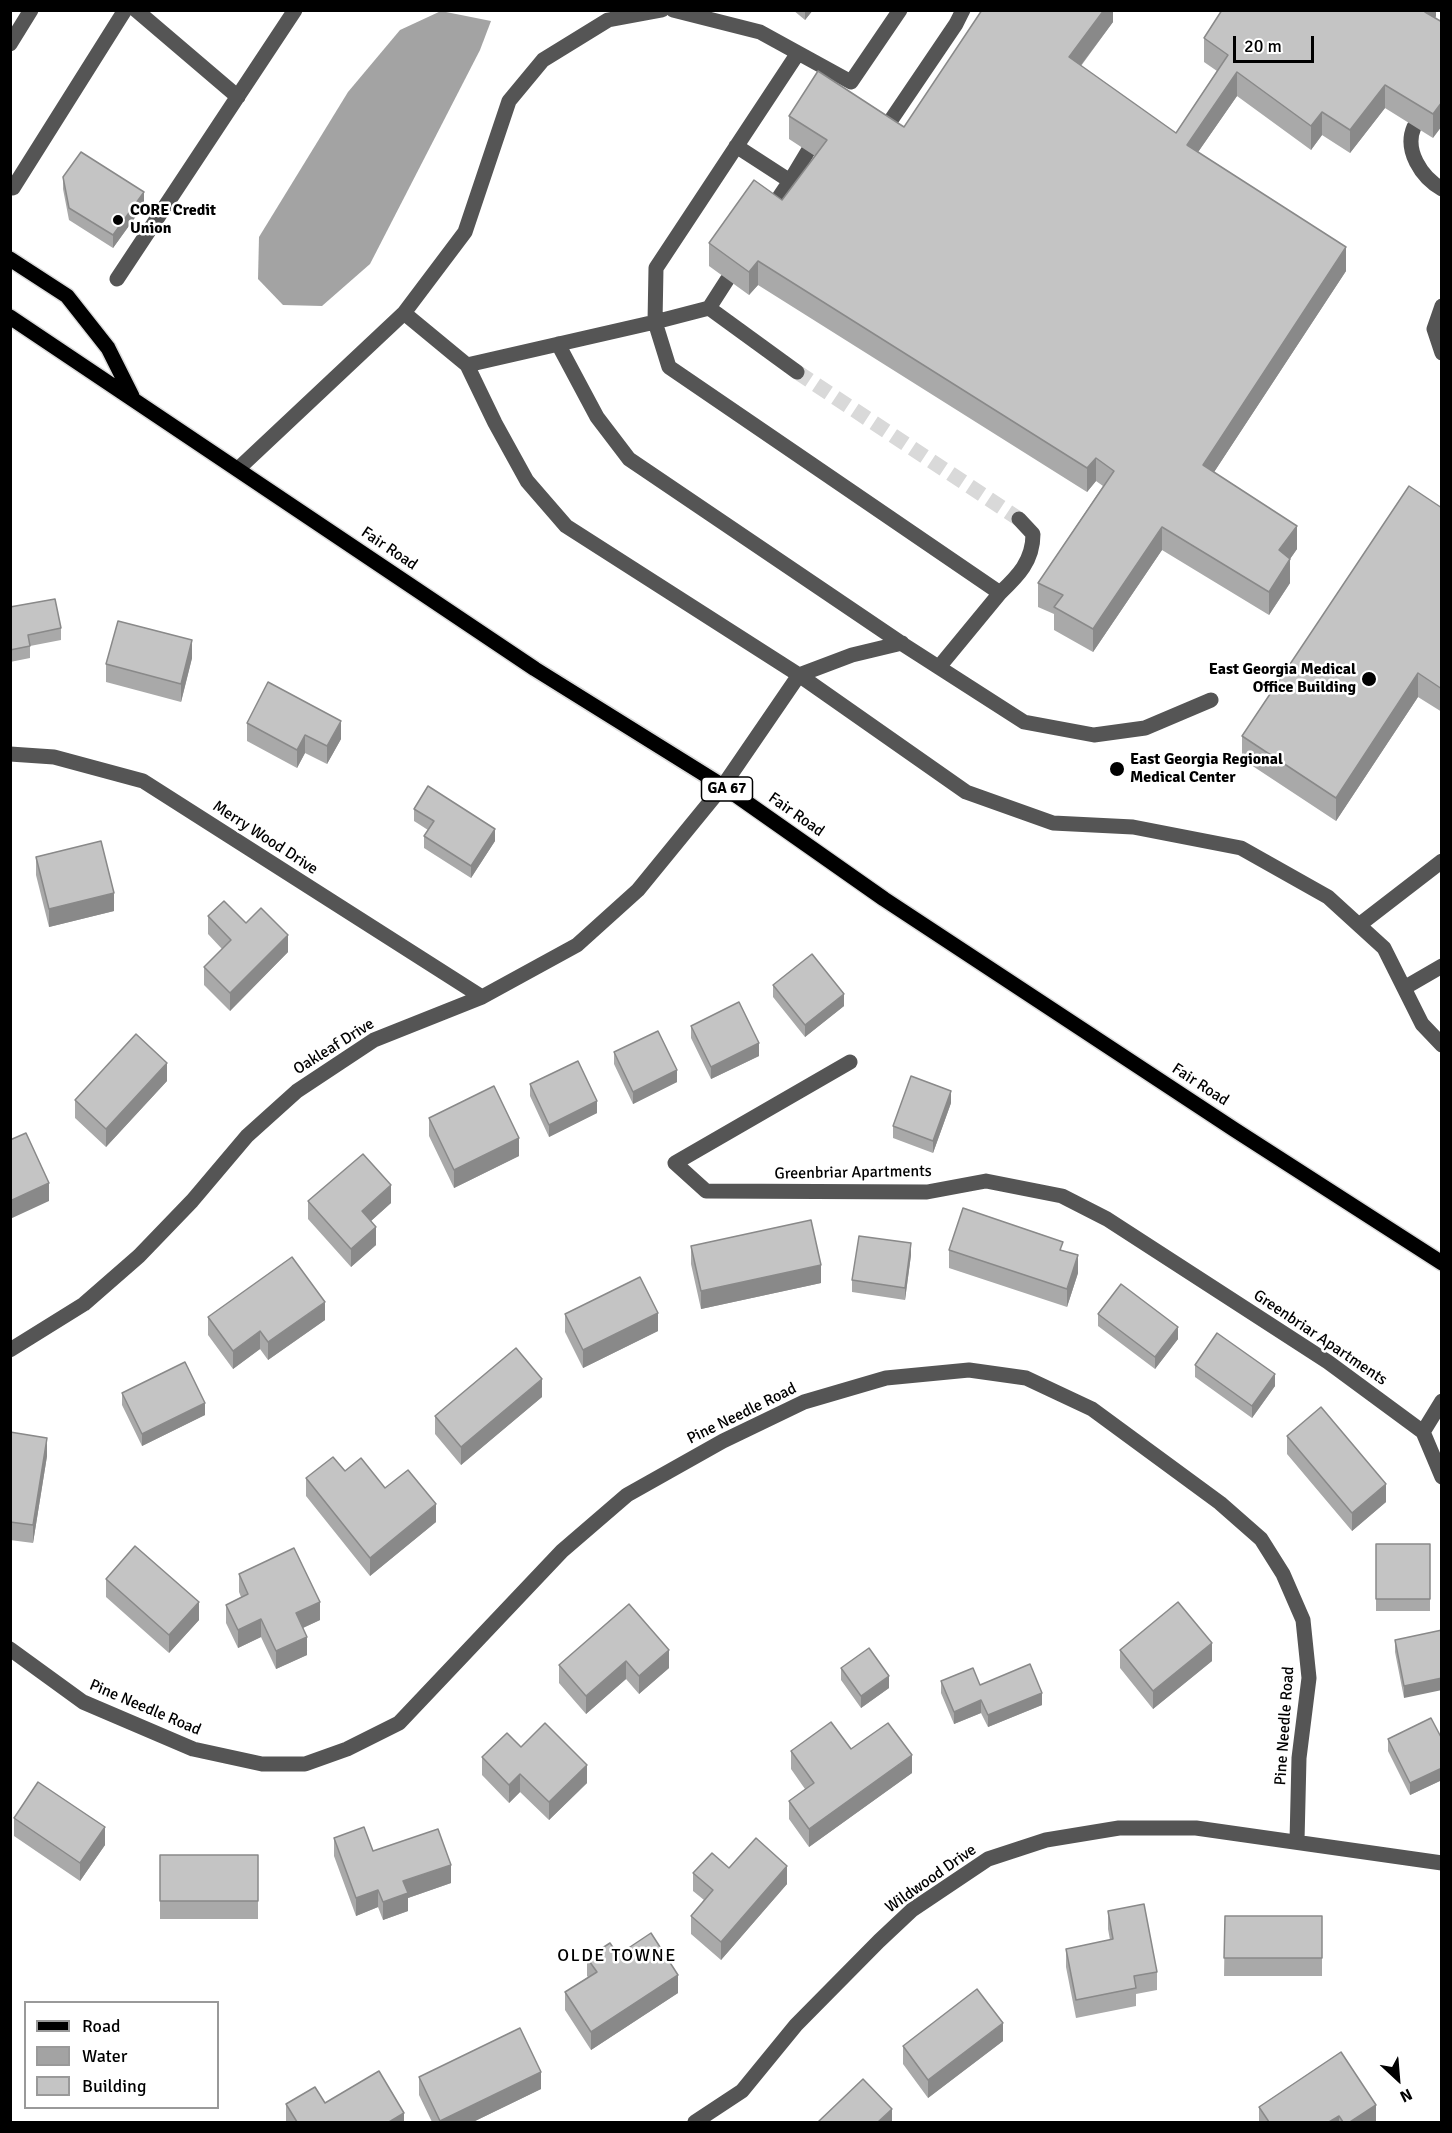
<!DOCTYPE html>
<html>
<head>
<meta charset="utf-8">
<style>
  body { margin:0 }
  #map { position:relative; width:1452px; height:2133px; overflow:hidden; background:#fff; font-family:Signika,sans-serif }
  canvas { display:block }
  .frame { position:absolute; inset:0; border:12px solid #000; pointer-events:none }
  .legend { position:absolute; left:24px; top:2001px; width:195px; height:108px; box-sizing:border-box; background:#fff; border:2px solid #999; margin:0; padding:8px 10px; list-style:none; font-size:18px; color:#000 }
  .legend li { display:flex; align-items:center; gap:12px; height:30px }
  .legend b { width:30px; border:2px solid #999 }
  .north { position:absolute; left:1368px; top:2049px; width:60px; height:60px; -webkit-text-stroke:4px #fff; paint-order:stroke; rotate:154deg; font-size:16px; font-weight:700; line-height:24px; text-align:center; color:#000 }
  .north::after { content:''; display:block; margin:auto; width:21px; height:27px; background:#000; clip-path:polygon(50% 0,100% 100%,50% 72%,0 100%) }
  .scale { position:absolute; left:1233px; top:36px; width:81px; height:27px; box-sizing:border-box; border:3px solid #000; border-top:0; padding-left:8px; font-size:18px; line-height:21px; white-space:nowrap; color:#000; -webkit-text-stroke:4px #fff; paint-order:stroke }
</style>
</head>
<body>
<div id="map">
<canvas width="1452" height="2133"></canvas>
<div class="frame"></div>
<ul class="legend">
<li><b style="height:8px;background:#000"></b>Road</li>
<li><b style="height:16px;background:#a3a3a3"></b>Water</li>
<li><b style="height:16px;background:#c4c4c4"></b>Building</li>
</ul>
<div class="north">N</div>
<div class="scale">20 m</div>
</div>
<script>
const g = document.querySelector('canvas').getContext('2d');
g.lineJoin = 'round';
function fillPath(path, color) { g.fillStyle = color; g.fill(path, 'evenodd'); }
function stroke(path, color, width, dash) { g.strokeStyle = color; g.lineWidth = width; g.lineCap = dash ? 'butt' : 'round'; g.setLineDash(dash || []); g.stroke(path); }
function label(font, color, halo, rows, align = 'center') {
  g.font = font + ' Signika,sans-serif'; g.lineWidth = 5; g.setLineDash([]); g.textBaseline = 'middle'; g.strokeStyle = halo; g.fillStyle = color; for (const [text, x, y, turn = 0] of rows) {
    g.save(); g.translate(x, y); g.rotate((+turn || 0) * Math.PI / 180); g.textAlign = isNaN(turn) ? turn : align; if (halo) g.strokeText(text, 0, 0); g.fillText(text, 0, 0); g.restore();
  }
}
const water = new Path2D(`
  M441,11L491,21L480,50L370,264L322,306L283,305L258,279L259,237L348,92L400,30Z`);
const minorTunnel = new Path2D(`
  M797,372L1019,519`);
const minor = new Path2D(`
  M136,10L238,97
  M673,10L760,32L851,82L900,10
  M10,44L31,10
  M891,120L956,24L963,10
  M1414,127C1404,150 1421,177 1442,189
  M736,146L790,181L768,214
  M790,181L808,151
  M10,186L13,188L125,10
  M117,279L295,10
  M1442,306L1434,329L1442,353
  M709,308L727,280
  M558,344L597,417L629,459L904,645L1024,722L1094,735L1145,728L1211,700
  M467,365L655,322L656,268L798,53
  M797,372L709,308L655,322L669,367L1000,593L939,667
  M238,469L404,313L465,232L509,101L543,60L608,20L662,10
  M1000,593C1018,576 1033,561 1033,534L1019,519
  M902,643L852,655L799,675L966,792L1053,823L1133,827L1241,848L1328,897L1384,948L1422,1024L1442,1045
  M10,754L54,757L143,781L482,997
  M1359,925L1442,861
  M1404,988L1442,966
  M850,1062L675,1163L706,1191L927,1192L986,1181L1062,1196L1107,1219L1328,1362L1423,1432
  M10,1350L84,1304L139,1256L192,1201L247,1136L297,1091L374,1040L482,997L577,945L638,890L723,786L799,675L566,526L527,481L495,423L467,365L404,313
  M1423,1432L1442,1477
  M1423,1432L1442,1401
  M10,1649L83,1702L193,1749L262,1764H305L347,1749L399,1723L562,1551L627,1495L723,1441L804,1402L886,1378L969,1370L1026,1378L1092,1409L1220,1503L1261,1539L1283,1574L1303,1620L1309,1678L1299,1758L1297,1841
  M695,2122L742,2091L796,2025L879,1941L912,1910L988,1859L1046,1840L1119,1828H1196L1442,1863`);
const major = new Path2D(`
  M10,259L67,296L108,348L132,396
  M10,317L535,669L723,786L884,899L1235,1130L1442,1263`);
const wall = new Path2D(`
  M793,10H813L805,20Z
  M1113,10V22L1081,66L1176,133L1217,71L1204,62V38L1436,10V16L1435,18L1433,138L1385,108L1350,153L1322,135L1311,150L1237,96L1198,152L1346,271L1214,472L1297,549L1290,559V583L1269,615L1162,550L1093,652L1054,630V614L1038,607V583L1103,486L1096,481L1087,492L758,285L749,295L709,266V243L782,200L815,156L789,139V116L904,127Z
  M63,177L144,205L113,248L69,220L63,189Z
  M1442,508V712L1418,697L1336,821L1242,759V736Z
  M10,607L61,628V640L30,646V658L10,662Z
  M192,658L181,702L106,682V664Z
  M247,723L341,739L327,764L305,753L297,768L247,741Z
  M414,809L495,841L471,878L424,848V836L428,830L414,821Z
  M36,857L114,911L49,927L36,875Z
  M208,916L288,952L230,1011L204,985V967L222,949L208,934Z
  M773,985L844,1006L805,1037L773,997Z
  M691,1026L759,1056L711,1079L691,1038Z
  M614,1052L677,1082L633,1104L614,1064Z
  M167,1081L106,1147L75,1118V1100Z
  M530,1084L597,1113L549,1137L530,1096Z
  M951,1103L933,1153L893,1138V1126Z
  M429,1118L519,1156L454,1188L429,1136Z
  M308,1201L391,1203L371,1221L376,1245L351,1267L308,1219Z
  M691,1246L821,1283L701,1309L691,1264Z
  M949,1250H1063L1078,1273L1067,1307L949,1268Z
  M911,1255L905,1300L852,1292V1280Z
  M565,1314L658,1331L583,1368L565,1332Z
  M1098,1314L1178,1339L1155,1369L1098,1326Z
  M208,1317L325,1320L268,1360L260,1349L233,1369L208,1335Z
  M1195,1365L1275,1386L1252,1418L1195,1377Z
  M122,1393L205,1415L142,1446L122,1405Z
  M542,1397L461,1465L435,1434V1416Z
  M10,1432L47,1456L33,1543L10,1540Z
  M1287,1436L1386,1502L1352,1531L1287,1454Z
  M345,1471L385,1488L436,1522L370,1576L306,1496V1478Z
  M1376,1544H1430V1611H1376Z
  M239,1574L320,1620L303,1628L307,1655L276,1669L261,1637L238,1648L226,1623V1605L241,1597L239,1592Z
  M106,1579L199,1620L169,1653L106,1597Z
  M629,1604L669,1668L639,1694L626,1679L586,1714L559,1683V1665Z
  M1442,1630L1404,1698L1395,1652V1640Z
  M1120,1650L1212,1661L1153,1709L1120,1668Z
  M841,1668L889,1688L861,1708L841,1680Z
  M941,1681L980,1685L1042,1705L988,1727L981,1713L954,1724L941,1693Z
  M1388,1739H1442V1780L1410,1795L1388,1751Z
  M521,1747L587,1783L549,1820L520,1792L509,1803L482,1775V1757Z
  M851,1749L912,1773L809,1847L789,1819V1801L805,1789L791,1769V1751Z
  M14,1818L105,1845L80,1881L14,1836Z
  M334,1838L373,1851L451,1883L408,1898V1911L383,1920L378,1907L356,1916L334,1856Z
  M160,1855H258V1919H160Z
  M729,1868L787,1884L721,1960L691,1934V1916L704,1900L693,1891V1873Z
  M1108,1911L1157,1972V1990L1136,1994V2006L1076,2018L1066,1967V1949L1110,1940L1108,1929Z
  M1225,1916H1322V1976H1224Z
  M587,1958L678,1993L591,2050L565,2010V1992L588,1977L587,1976Z
  M1003,2041L928,2098L903,2064V2046Z
  M1341,2052L1376,2122H1259V2107Z
  M419,2077L541,2089L473,2122H432L419,2095Z
  M325,2103L404,2122H286V2104Z`);
const shadedWall = new Path2D(`
  M805,10H813L805,20Z
  M1104,10H1113V22L1069,81V57Z
  M1426,10H1436V16L1425,35Z
  M1237,72V96L1187,168V145Z
  M1385,85V108L1350,153V130Z
  M1442,102V126L1433,138V114Z
  M1322,112V135L1311,150V126Z
  M144,192V205L113,248V235Z
  M1346,247V271L1203,489V465Z
  M758,261V285L749,295V272Z
  M1096,458V481L1087,492V468Z
  M1297,526V549L1290,559V583L1269,615V592L1279,550Z
  M1162,527V550L1093,652V629Z
  M192,640V658L181,702V684Z
  M1418,673V697L1336,821V798Z
  M341,721V739L327,764V746Z
  M305,735V753L297,768V750Z
  M495,829V841L471,878V866Z
  M114,893V911L49,927V909Z
  M288,935V952L230,1011V993Z
  M844,994V1006L805,1037V1025Z
  M759,1043V1056L711,1079V1067Z
  M167,1063V1081L106,1147V1129Z
  M677,1070V1082L633,1104V1092Z
  M951,1091V1103L933,1153V1141Z
  M597,1101V1113L549,1137V1125Z
  M519,1138V1156L454,1188V1170Z
  M49,1183V1201L10,1219V1201Z
  M391,1185V1203L362,1229V1211Z
  M376,1227V1245L351,1267V1249Z
  M911,1243V1255L905,1300V1288Z
  M1078,1255V1273L1067,1307V1289Z
  M821,1265V1283L701,1309V1291Z
  M325,1302V1320L268,1360V1342Z
  M658,1313V1331L583,1368V1350Z
  M1178,1327V1339L1155,1369V1357Z
  M260,1331V1349L233,1369V1351Z
  M1275,1374V1386L1252,1418V1406Z
  M542,1379V1397L461,1465V1447Z
  M205,1403V1415L142,1446V1434Z
  M47,1438V1456L33,1543V1525Z
  M1386,1484V1502L1352,1531V1513Z
  M436,1504V1522L370,1576V1558Z
  M199,1602V1620L169,1653V1635Z
  M320,1602V1620L296,1631V1613Z
  M261,1619V1637L238,1648V1630Z
  M307,1637V1655L276,1669V1651Z
  M1212,1643V1661L1153,1709V1691Z
  M669,1650V1668L639,1694V1676Z
  M626,1661V1679L586,1714V1696Z
  M889,1676V1688L861,1708V1696Z
  M1442,1678V1690L1404,1698V1686Z
  M1042,1693V1705L988,1727V1715Z
  M981,1700V1713L954,1724V1712Z
  M912,1755V1773L809,1847V1829Z
  M587,1765V1783L549,1820V1802Z
  M1442,1768V1780L1410,1795V1783Z
  M520,1774V1792L509,1803V1785Z
  M105,1827V1845L80,1881V1863Z
  M451,1865V1883L408,1898V1911L383,1920V1902L403,1881Z
  M787,1866V1884L721,1960V1942Z
  M378,1890V1907L356,1916V1898Z
  M678,1975V1993L591,2050V2032Z
  M1003,2023V2041L928,2098V2080Z
  M541,2072V2089L473,2122H440V2121Z
  M1376,2105V2122H1350Z
  M892,2109V2122H878Z
  M404,2113V2122H389Z
  M1339,2116V2122H1329Z`);
const building = new Path2D(`
  M982,10H1104L1069,57L1176,133L1228,55L1204,38L1222,10H1426L1425,12L1442,22V102L1433,114L1385,85L1350,130L1322,112L1311,126L1237,72L1187,145L1346,247L1203,465L1297,526L1279,550L1290,559L1269,592L1162,527L1093,629L1054,607L1063,595L1038,583L1114,471L1096,458L1087,468L758,261L749,272L709,243L754,180L782,200L827,140L789,116L818,71L904,127Z
  M81,152L144,192L113,235L69,208L63,177Z
  M1409,486L1442,508V689L1418,673L1336,798L1242,736Z
  M55,599L61,628L28,635L30,646L10,650V607Z
  M118,621L192,640L181,684L106,664Z
  M268,682L341,721L327,746L305,735L297,750L247,723Z
  M428,786L495,829L471,866L424,836L434,821L414,809Z
  M101,841L114,893L49,909L36,857Z
  M224,901L246,923L261,908L288,935L230,993L204,967L231,940L208,916Z
  M812,954L844,994L805,1025L773,985Z
  M739,1002L759,1043L711,1067L691,1026Z
  M658,1031L677,1070L633,1092L614,1052Z
  M136,1034L167,1063L106,1129L75,1100Z
  M578,1061L597,1101L549,1125L530,1084Z
  M911,1076L951,1091L933,1141L893,1126Z
  M494,1086L519,1138L454,1170L429,1118Z
  M26,1133L49,1183L10,1201V1140Z
  M363,1154L391,1185L362,1211L376,1227L351,1249L308,1201Z
  M963,1208L1063,1242L1060,1250L1078,1255L1067,1289L949,1250Z
  M811,1220L821,1265L701,1291L691,1246Z
  M859,1236L911,1243L905,1288L852,1280Z
  M292,1257L325,1302L268,1342L260,1331L233,1351L208,1317Z
  M640,1277L658,1313L583,1350L565,1314Z
  M1121,1284L1178,1327L1155,1357L1098,1314Z
  M1217,1333L1275,1374L1252,1406L1195,1365Z
  M516,1348L542,1379L461,1447L435,1416Z
  M185,1362L205,1403L142,1434L122,1393Z
  M1321,1407L1386,1484L1352,1513L1287,1436Z
  M10,1432L47,1438L33,1525L10,1522Z
  M333,1457L345,1471L361,1458L385,1488L408,1470L436,1504L370,1558L306,1478Z
  M1376,1544H1430V1599H1376Z
  M135,1546L199,1602L169,1635L106,1579Z
  M294,1548L320,1602L296,1613L307,1637L276,1651L261,1619L238,1630L226,1605L248,1594L239,1574Z
  M1178,1602L1212,1643L1153,1691L1120,1650Z
  M629,1604L669,1650L639,1676L626,1661L586,1696L559,1665Z
  M1442,1630V1678L1404,1686L1395,1640Z
  M869,1648L889,1676L861,1696L841,1668Z
  M1030,1664L1042,1693L988,1715L981,1700L954,1712L941,1681L973,1668L980,1685Z
  M1431,1718L1442,1739V1768L1410,1783L1388,1739Z
  M831,1722L851,1749L888,1723L912,1755L809,1829L789,1801L814,1783L791,1751Z
  M545,1723L587,1765L549,1802L520,1774L509,1785L482,1757L507,1733L521,1747Z
  M38,1782L105,1827L80,1863L14,1818Z
  M364,1827L373,1851L438,1829L451,1865L403,1881L408,1893L383,1902L378,1890L356,1898L334,1838Z
  M756,1838L787,1866L721,1942L691,1916L713,1890L693,1873L712,1853L729,1868Z
  M160,1855H258V1901H160Z
  M1144,1904L1157,1972L1134,1976L1136,1988L1076,2000L1066,1949L1113,1939L1108,1911Z
  M1225,1916H1322V1958H1224Z
  M651,1933L678,1975L591,2032L565,1992L597,1972L587,1958L610,1943L618,1955Z
  M977,1989L1003,2023L928,2080L903,2046Z
  M520,2028L541,2072L440,2121L419,2077Z
  M1341,2052L1376,2105L1350,2122H1343L1339,2116L1329,2122H1269L1259,2107Z
  M379,2071L404,2113L389,2122H297L286,2104L315,2087L325,2103Z
  M863,2079L892,2109L878,2122H818Z`);
const markers = [
  [118,220,6,"#000"],
  [1369,679,8,"#000"],
  [1117,769,8,"#000"]
];
const shields = [
  [727,789,51]
];
const shieldNames = [
  ["GA 67",727,789]
];
const poiNames = [
  ["CORE Credit",130,211],
  ["Union",130,229],
  ["East Georgia Medical",1356,670,"right"],
  ["Office Building",1356,688,"right"],
  ["East Georgia Regional",1130,760],
  ["Medical Center",1130,778]
];
const streetNames = [
  ["Fair Road",389,549,34],
  ["Fair Road",796,815,35],
  ["Merry Wood Drive",265,838,33],
  ["Oakleaf Drive",334,1047,-32],
  ["Fair Road",1200,1085,33],
  ["Greenbriar Apartments",853,1173,-1],
  ["Greenbriar Apartments",1320,1338,34],
  ["Pine Needle Road",742,1414,-26],
  ["Pine Needle Road",145,1708,23],
  ["Pine Needle Road",1285,1726,-86],
  ["Wildwood Drive",931,1879,-35]
];
const neighbourhoodNames = [
  ["OLDE TOWNE",617,1956]
];
fillPath(water, '#a3a3a3');
stroke(minorTunnel, '#d9d9d9', 15, [15, 8]);
stroke(major, '#dbdbdb', 18);
stroke(minor, '#555', 15);
stroke(major, '#000', 15);
fillPath(wall, '#a9a9a9');
fillPath(shadedWall, '#898989');
fillPath(building, '#c4c4c4');
stroke(building, '#898989', 1.5);
for (const [x, y, r, color] of markers) { const dot = new Path2D(); dot.arc(x, y, r, 0, 2 * Math.PI); g.fillStyle = color; g.fill(dot); stroke(dot, '#fff', 2); }
for (const [x, y, w] of shields) { const box = new Path2D(); box.roundRect(x - w / 2, y - 12, w, 24, 4.5); g.fillStyle = '#fff'; g.fill(box); stroke(box, '#000', 1.5); }
label('bold 15px', '#000', null, shieldNames);
label('bold 16px', '#000', '#fff', poiNames, 'left');
label('16px', '#000', '#fff', streetNames);
g.letterSpacing = '1.5px';
label('18px', '#000', '#fff', neighbourhoodNames);
g.letterSpacing = '0px';
</script>
</body>
</html>
